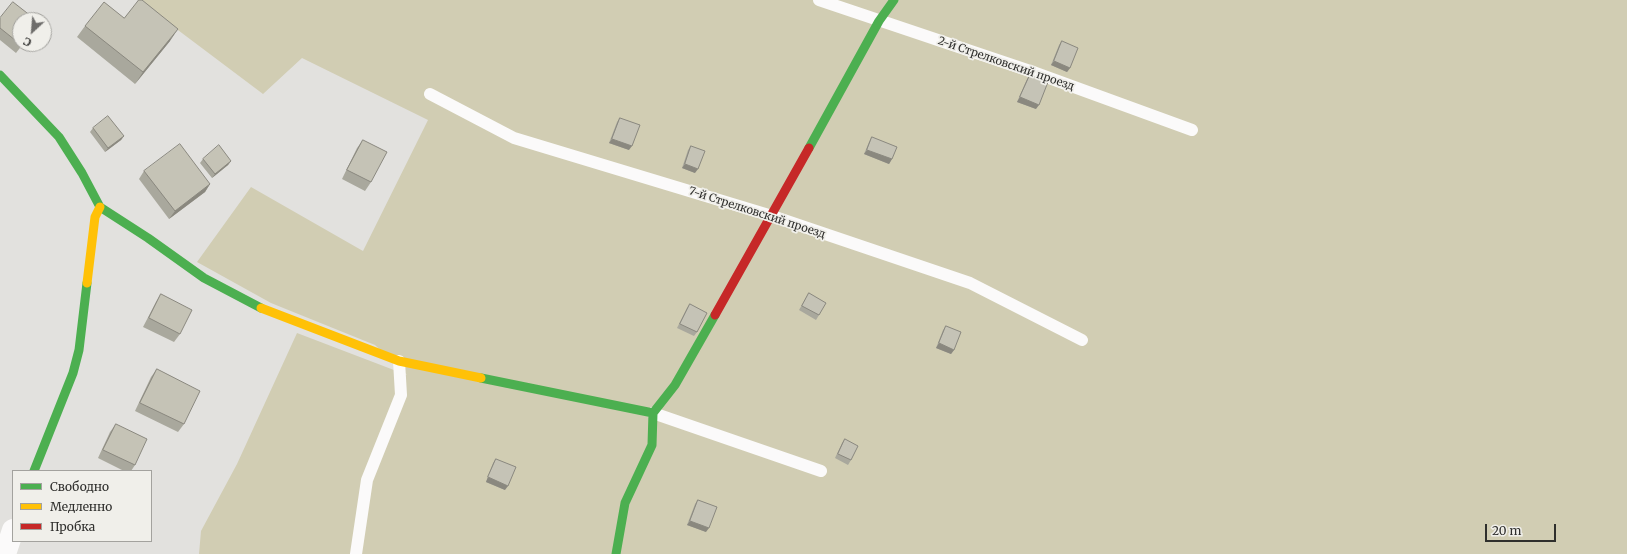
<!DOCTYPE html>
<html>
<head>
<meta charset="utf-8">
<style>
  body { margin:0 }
  #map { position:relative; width:1627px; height:554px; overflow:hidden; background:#e2e1de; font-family:Merriweather,serif }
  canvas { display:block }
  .legend { position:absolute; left:12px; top:470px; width:140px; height:72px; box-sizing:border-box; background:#f0efea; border:1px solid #a3a29e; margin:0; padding:5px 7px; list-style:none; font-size:12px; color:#2f2f2d }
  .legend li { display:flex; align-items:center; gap:8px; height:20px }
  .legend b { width:20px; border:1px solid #a3a29e }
  .north { position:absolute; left:12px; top:12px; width:40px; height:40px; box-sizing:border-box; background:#f0efea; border:1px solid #a3a29e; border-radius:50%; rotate:206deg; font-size:11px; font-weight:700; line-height:16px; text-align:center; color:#2f2f2d }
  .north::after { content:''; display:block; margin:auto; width:14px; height:18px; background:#6e6d6b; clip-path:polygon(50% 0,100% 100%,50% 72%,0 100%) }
  .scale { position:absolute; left:1485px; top:524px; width:71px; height:18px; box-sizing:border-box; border:2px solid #2f2f2d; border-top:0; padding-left:5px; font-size:12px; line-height:14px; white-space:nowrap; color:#2f2f2d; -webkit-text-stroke:3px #f0efea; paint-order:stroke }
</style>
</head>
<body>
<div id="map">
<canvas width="1627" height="554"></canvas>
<ul class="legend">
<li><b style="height:5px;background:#4caf50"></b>Свободно</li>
<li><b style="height:5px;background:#ffc107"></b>Медленно</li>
<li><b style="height:5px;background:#c62828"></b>Пробка</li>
</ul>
<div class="north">С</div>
<div class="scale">20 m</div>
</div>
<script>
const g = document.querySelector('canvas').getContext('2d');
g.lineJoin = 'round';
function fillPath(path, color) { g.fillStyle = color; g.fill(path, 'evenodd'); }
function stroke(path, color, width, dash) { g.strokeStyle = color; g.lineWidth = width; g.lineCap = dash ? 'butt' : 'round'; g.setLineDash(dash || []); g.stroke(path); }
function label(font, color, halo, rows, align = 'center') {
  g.font = font + ' Merriweather,serif'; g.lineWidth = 3.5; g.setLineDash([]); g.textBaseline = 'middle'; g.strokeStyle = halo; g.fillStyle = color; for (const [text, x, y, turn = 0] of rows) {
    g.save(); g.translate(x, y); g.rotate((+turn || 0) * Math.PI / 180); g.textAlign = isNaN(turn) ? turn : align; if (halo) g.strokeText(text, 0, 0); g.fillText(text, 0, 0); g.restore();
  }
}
const green = new Path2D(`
  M138,0H1627V554H199L201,531L237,464L297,333L407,375L375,345L271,303L197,262L251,187L363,251L428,120L302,58L263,94Z`);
const lane = new Path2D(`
  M819,0L1033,72L1192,130
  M430,94L514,138L772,216L970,283L1082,340
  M653,413L821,471
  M356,554L367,480L401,395L399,361`);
const street = new Path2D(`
  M5,554L13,530`);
const fast = new Path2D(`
  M0,75L59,137L82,173L100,207L148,238L204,278L261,308
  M809,148L879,21L894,0
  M481,378L653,413
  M34,471L73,373L79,350L87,283
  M616,554L625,503L652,445L653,413L675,385L715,315`);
const slow = new Path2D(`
  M87,283L95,217L100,207
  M261,308L399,361L481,378`);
const jam = new Path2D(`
  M715,315L809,148`);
const wall = new Path2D(`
  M0,18L23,44L16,53L0,40Z
  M124,18L170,41L135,84L77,37L85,26Z
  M1062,41L1070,68L1067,72L1051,65L1059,45Z
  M1030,75L1036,109L1017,102L1027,79Z
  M620,118L629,150L609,143L617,122Z
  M93,128L124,136L121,140L105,152L90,132Z
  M872,137L892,159L889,164L864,154L869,142Z
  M363,140L371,182L365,191L342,179L357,148Z
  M691,146L695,173L682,168L688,150Z
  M203,159L231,161L228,165L212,178L200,163Z
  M144,171L210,184L205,192L169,219L139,179Z
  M809,293L819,315L816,320L799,310Z
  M161,294L180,334L174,342L143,327L156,302Z
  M690,304L697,332L694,336L677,328L687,308Z
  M946,326L954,350L951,354L936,348L943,330Z
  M157,369L184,424L178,432L135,411L151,377Z
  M116,424L135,465L131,471H124L98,458L110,432Z
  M845,439L851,460L848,465L835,458L842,443Z
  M496,459L505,490L486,482L493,463Z
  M698,500L706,532L687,525L695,504Z`);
const shadedWall = new Path2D(`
  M178,29L170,41L135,84L143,72Z
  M1054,61L1070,68L1067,72L1051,65Z
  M1020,97L1039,105L1036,109L1017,102Z
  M124,136L121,140L105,152L108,148Z
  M612,139L632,146L629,150L609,143Z
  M867,150L892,159L889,164L864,154Z
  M231,161L228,165L212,178L215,174Z
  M685,164L698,169L695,173L682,168Z
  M210,184L205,192L169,219L175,211Z
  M939,343L954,350L951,354L936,348Z
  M488,477L508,486L505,490L486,482Z
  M690,521L709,528L706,532L687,525Z`);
const building = new Path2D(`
  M139,0H142L178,29L143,72L85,26L104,2L124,18Z
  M13,2L36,20H20V44L0,28V18Z
  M1062,41L1078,48L1070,68L1054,61Z
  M1030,75L1048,82L1039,105L1020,97Z
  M108,116L124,136L108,148L93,128Z
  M620,118L640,125L632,146L612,139Z
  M872,137L897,147L892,159L867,150Z
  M363,140L387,152L371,182L347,170Z
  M180,144L210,184L175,211L144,171Z
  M219,145L231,161L215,174L203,159Z
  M691,146L705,151L698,169L685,164Z
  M809,293L826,303L819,315L802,306Z
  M161,294L192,310L180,334L149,318Z
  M690,304L707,313L697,332L680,324Z
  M946,326L961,332L954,350L939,343Z
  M157,369L200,391L184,424L140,403Z
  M116,424L147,439L135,465L103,450Z
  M845,439L858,446L851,460L838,454Z
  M496,459L516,467L508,486L488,477Z
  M698,500L717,507L709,528L690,521Z`);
const streetNames = [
  ["2-й Стрелковский проезд",1006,64,19],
  ["7-й Стрелковский проезд",757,213,18]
];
fillPath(green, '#d1cdb3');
stroke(lane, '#fbfafa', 12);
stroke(street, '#fbfafa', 22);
stroke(fast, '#4caf50', 9);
stroke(slow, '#ffc107', 9);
stroke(jam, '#c62828', 9);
fillPath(wall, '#a9a89d');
fillPath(shadedWall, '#8a887f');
fillPath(building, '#c5c3b6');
stroke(building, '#8a887f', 1);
label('11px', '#2f2f2d', '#f0efea', streetNames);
</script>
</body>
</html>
